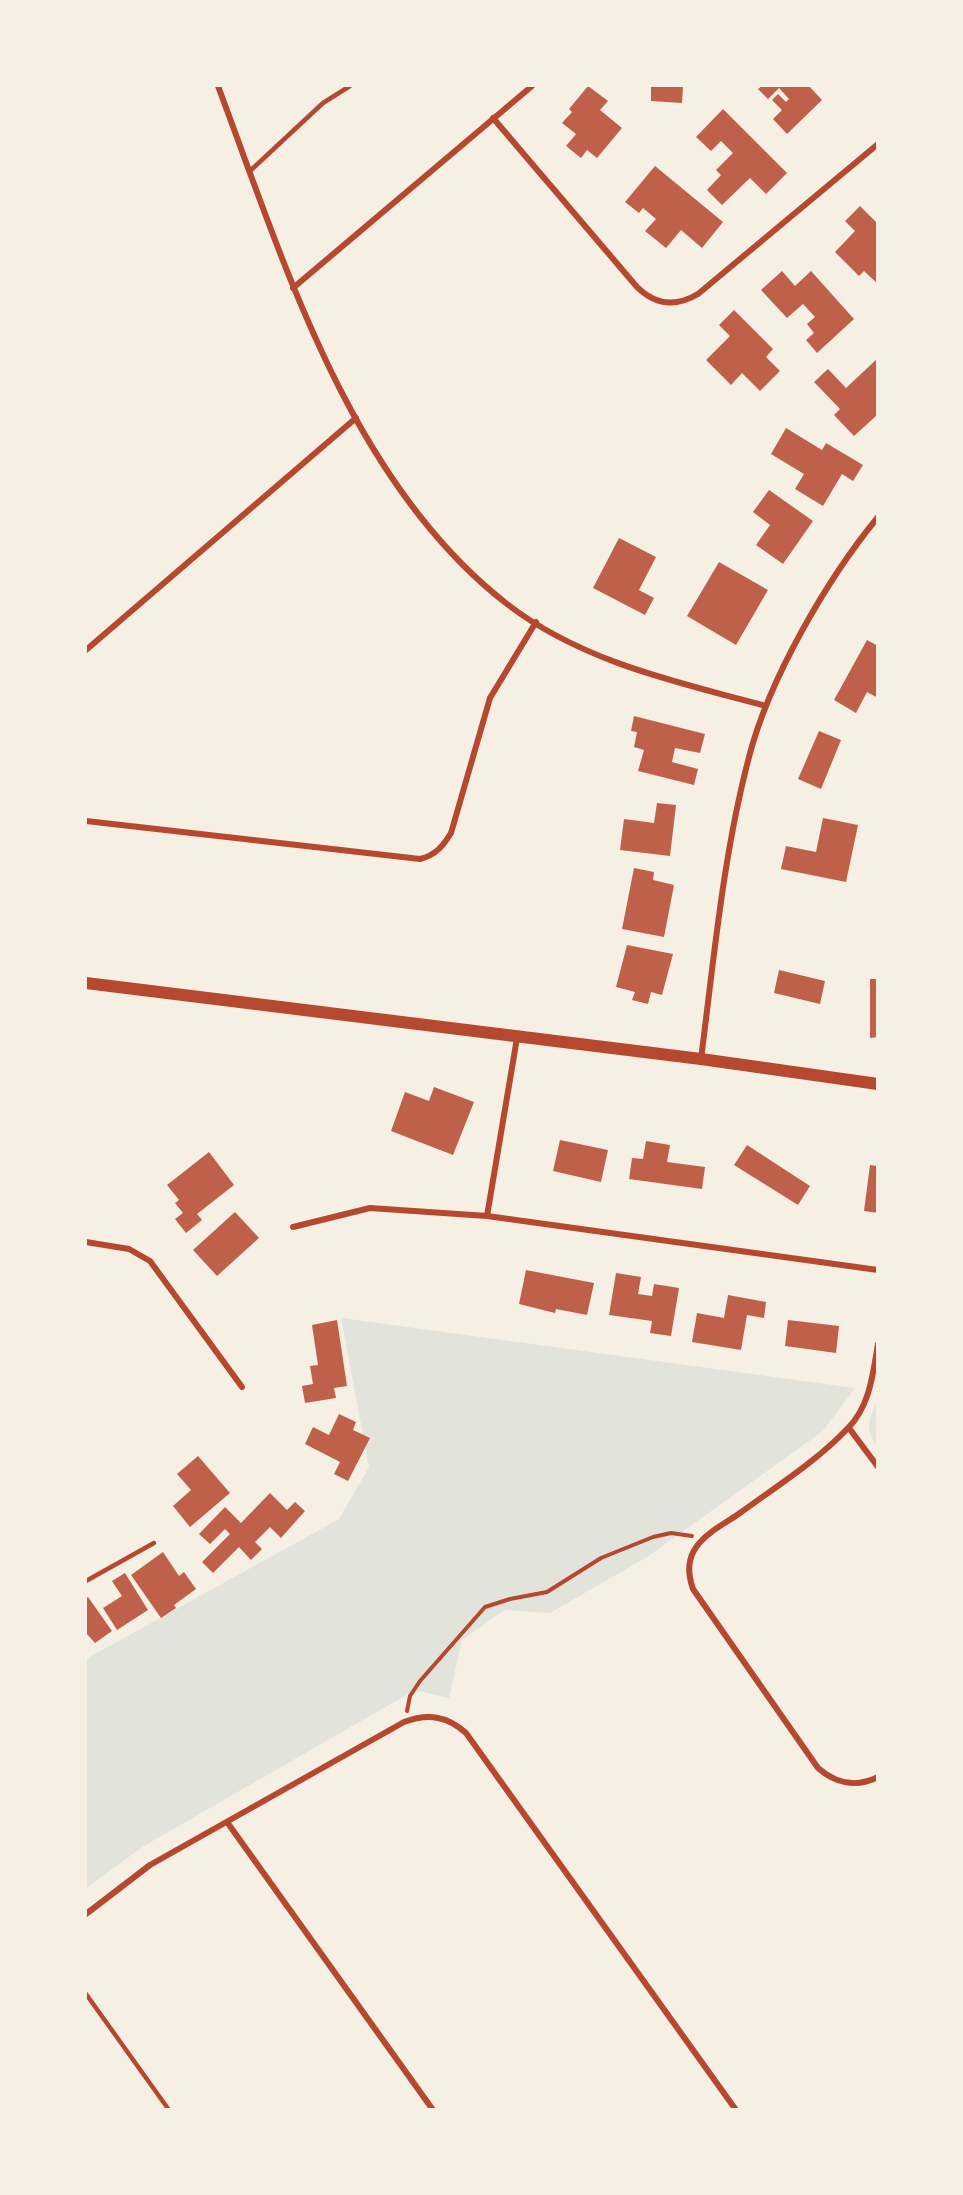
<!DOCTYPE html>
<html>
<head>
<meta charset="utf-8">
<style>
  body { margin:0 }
  #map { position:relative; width:963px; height:2195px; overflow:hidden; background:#f6efe4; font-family:"Work Sans",sans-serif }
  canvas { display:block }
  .frame { position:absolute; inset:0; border:87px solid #f6efe4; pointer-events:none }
</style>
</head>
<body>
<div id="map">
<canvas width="963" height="2195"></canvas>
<div class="frame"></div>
</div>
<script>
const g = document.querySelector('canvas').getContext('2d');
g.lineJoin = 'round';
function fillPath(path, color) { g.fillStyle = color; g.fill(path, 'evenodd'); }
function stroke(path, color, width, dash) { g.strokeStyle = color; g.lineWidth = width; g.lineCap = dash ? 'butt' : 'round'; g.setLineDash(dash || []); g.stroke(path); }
const green = new Path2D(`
  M341,1318L855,1388L823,1431L647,1557L550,1613L504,1610L462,1640L449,1698L415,1690L144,1846L86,1888V1659L339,1519L369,1467Z
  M877,1402H878L877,1446C865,1430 868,1419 877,1402Z`);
const building = new Path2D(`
  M588,86L608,101L600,110L622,128L597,158L587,150L581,158L566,146L576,134L562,123L572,112L569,109Z
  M651,86H683L682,103L651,101Z
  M762,86H809L822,100L787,134L773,119L782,110L772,100L778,94L786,102L789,99L779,88L768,99L758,89Z
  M723,109L787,173L766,194L750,178L722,205L707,190L721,175L716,170L733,153L721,141L711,151L696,137Z
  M655,166L723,222L702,248L681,230L666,248L645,231L656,219L643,208L639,213L625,202Z
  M860,206L878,224V284L864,271L859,276L835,252L855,231L845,221Z
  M782,271L795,286L811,271L854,319L817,353L806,340L814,333L807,324L815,317L803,304L787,318L761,290Z
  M734,310L773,349L766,357L780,371L760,391L742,373L731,385L706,360L730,336L719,325Z
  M878,358V418L876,416L854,436L834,415L840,409L814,382L828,369L846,388Z
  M786,428L822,450L826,443L863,465L853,481L842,474L823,506L795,489L804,474L771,454Z
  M769,490L813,521L783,564L756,545L770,525L753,512Z
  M619,538L656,557L639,590L654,598L645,615L593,588Z
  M719,562L768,590L736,645L687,616Z
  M867,640L878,646V698L867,692L856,713L834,700Z
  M634,716L705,734L700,753L675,748L672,762L698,769L694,785L638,771L644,750L634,747L637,732L631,731Z
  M819,731L841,740L821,789L798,779Z
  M657,803L676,805L670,856L620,850L624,819L654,823Z
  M823,818L858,825L846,882L781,869L786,846L816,852Z
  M634,868L654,872L653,880L674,885L664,937L622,929Z
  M627,945L673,954L662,995L651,992L648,1004L632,1000L635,992L616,987Z
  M779,970L825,981L820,1004L774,993Z
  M870,979H878V1037L870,1038Z
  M434,1087L474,1102L453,1155L391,1131L405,1092L429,1101Z
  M560,1140L608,1150L601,1182L553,1171Z
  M646,1141L670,1145L667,1162L705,1167L702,1189L629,1179L632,1158L643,1159Z
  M747,1145L810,1186L798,1205L734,1165Z
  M209,1152L234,1185L197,1214L202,1220L186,1233L175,1219L183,1213L175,1203L179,1200L167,1185Z
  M870,1165L878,1166V1213L864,1211Z
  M235,1212L259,1238L217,1276L193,1250Z
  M526,1270L594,1283L587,1315L556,1309L555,1313L519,1304Z
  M616,1273L641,1277L638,1294L652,1296L654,1284L679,1288L671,1336L650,1333L652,1321L609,1315Z
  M728,1295L766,1302L764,1318L747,1315L741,1350L692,1342L697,1313L724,1318Z
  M337,1320L347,1386L334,1388L336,1398L305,1403L302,1386L313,1384L310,1366L318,1365L312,1325Z
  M788,1320L839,1326L836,1353L785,1346Z
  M339,1414L356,1422L353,1430L370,1438L348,1481L334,1474L340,1462L305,1444L313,1427L329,1435Z
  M198,1456L230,1493L190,1527L173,1506L191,1490L177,1474Z
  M270,1493L287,1510L295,1502L305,1511L281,1538L270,1527L255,1542L262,1549L251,1560L239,1547L213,1573L202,1562L230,1534L225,1529L210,1544L199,1534L225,1507L241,1523Z
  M163,1552L179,1576L184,1572L196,1589L174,1605L176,1608L161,1618L131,1575Z
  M125,1573L148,1610L117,1630L103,1608L122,1596L112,1581Z
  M88,1597L112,1631L95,1643L86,1633V1599Z`);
const path = new Path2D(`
  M407,1711L410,1696L420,1681L485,1607L510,1599L547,1592L601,1558L653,1537L671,1533L692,1536`);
const service = new Path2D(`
  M250,171L323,103L350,86
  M86,1581L154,1543
  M86,1994L169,2110`);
const minor = new Path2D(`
  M218,86C285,265 350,482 507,604C582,662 677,682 766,706
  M493,118L637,287C656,306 676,307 698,294L878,144
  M293,288L532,86
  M86,650L356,418
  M86,821L420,859C436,855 443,846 451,833L490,698L536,622
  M701,1059C714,958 723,856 749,757C769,679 827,579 878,517
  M487,1216L517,1038
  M293,1227L370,1208L487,1216L878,1270
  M86,1242L129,1249L150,1261L242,1387
  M878,1344C873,1373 870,1406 848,1428C817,1461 777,1486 740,1513C726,1523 707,1532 697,1546C687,1559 688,1575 693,1589L818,1768C835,1783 856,1788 878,1777
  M849,1428L878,1467
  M227,1822L433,2110
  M86,1914L150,1865L404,1722C428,1713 447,1716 466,1733L736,2110`);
const secondary = new Path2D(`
  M86,983L701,1059L878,1084`);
fillPath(green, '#e2e4dc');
fillPath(building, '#bf614a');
stroke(path, '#b5482f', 4);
stroke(service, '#b5482f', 4.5);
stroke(minor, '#b5482f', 6);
stroke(secondary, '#b5482f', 12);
</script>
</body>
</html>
